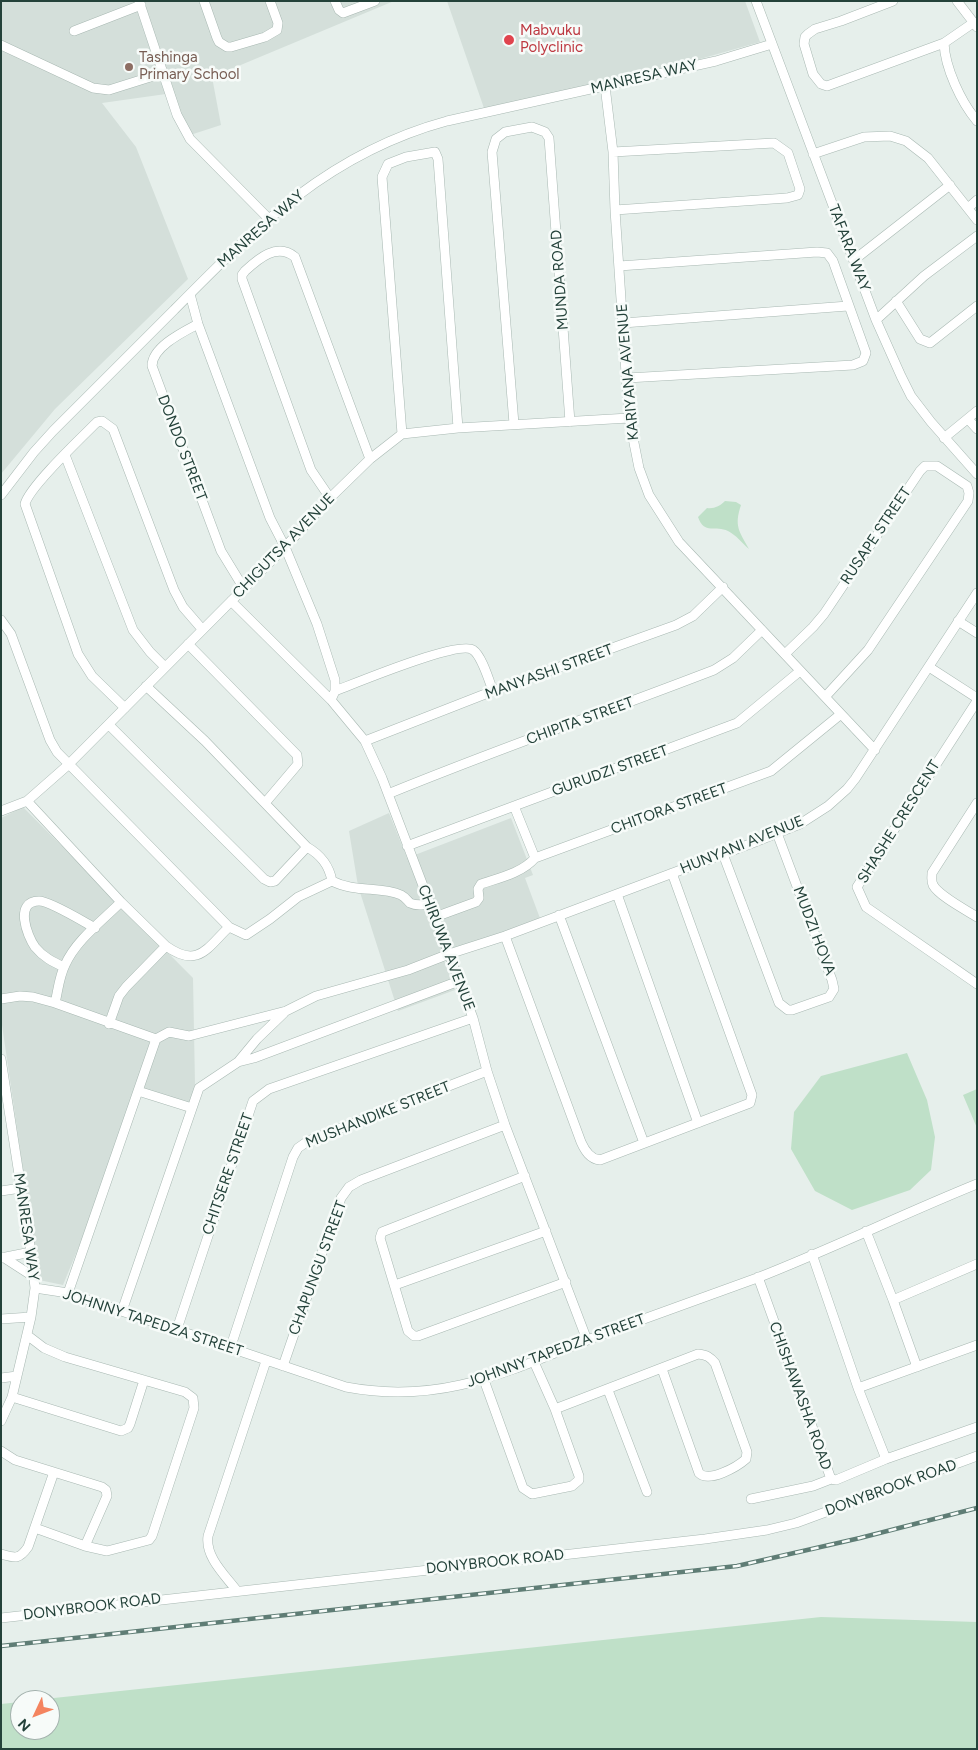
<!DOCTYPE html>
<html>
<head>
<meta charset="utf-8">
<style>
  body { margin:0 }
  #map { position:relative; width:978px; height:1750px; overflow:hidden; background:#e6efeb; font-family:Figtree,sans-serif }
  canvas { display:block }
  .frame { position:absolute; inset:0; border:2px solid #24423a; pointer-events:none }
  .north { position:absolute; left:10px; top:1690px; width:50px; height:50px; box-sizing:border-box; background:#f7fbf9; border:1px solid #a3b1ad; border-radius:50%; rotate:227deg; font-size:14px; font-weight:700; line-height:20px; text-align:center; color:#24423a }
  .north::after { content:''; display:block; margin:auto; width:18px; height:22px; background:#f4845f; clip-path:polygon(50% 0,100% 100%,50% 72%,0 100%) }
</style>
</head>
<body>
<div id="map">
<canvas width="978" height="1750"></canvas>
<div class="frame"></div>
<div class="north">N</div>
</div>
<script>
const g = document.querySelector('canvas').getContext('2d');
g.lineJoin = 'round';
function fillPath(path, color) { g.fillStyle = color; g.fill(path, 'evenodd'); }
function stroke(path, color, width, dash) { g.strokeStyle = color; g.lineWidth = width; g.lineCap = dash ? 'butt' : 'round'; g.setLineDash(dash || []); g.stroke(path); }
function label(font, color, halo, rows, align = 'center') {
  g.font = font + ' Figtree,sans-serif'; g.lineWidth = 5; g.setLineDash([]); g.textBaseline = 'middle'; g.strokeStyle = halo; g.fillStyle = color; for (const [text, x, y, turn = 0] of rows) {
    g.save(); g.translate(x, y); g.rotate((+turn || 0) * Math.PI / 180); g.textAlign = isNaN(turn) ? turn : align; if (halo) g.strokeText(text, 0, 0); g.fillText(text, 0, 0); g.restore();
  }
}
const built = new Path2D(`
  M1,1H394L212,77L221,125L184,137L166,94L102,103L136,147L188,279L55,409L1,474Z
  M447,1H745L760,42L622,81L486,114Z
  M23,807L193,978L195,1085L189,1105L143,1091L63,1285L39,1280L1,1018V818Z
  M389,813L407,858L511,818L533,875L525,878L541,921L442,955L455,990L398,1011L358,886L349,831Z`);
const green = new Path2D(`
  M725,501L736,502L741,505C734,526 739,531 749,549C742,543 736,535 728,531C716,525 704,535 698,517L707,508C714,509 720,506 725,501Z
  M907,1053L927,1100L935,1137L931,1170L910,1190L852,1210L815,1191L791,1149L794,1112L821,1076Z
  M977,1089V1128L963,1095Z
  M821,1617L977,1622V1749H1V1704L20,1702V1730H50V1700H35Z`);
const minor = new Path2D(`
  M139,1L177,115L190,139L269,219
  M204,1L217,38L219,42L227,47H231L265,37L277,30L278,23L270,1
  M335,1L339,10L343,13L375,1
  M756,1L876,320L901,376L911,396L931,422L977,474
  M893,1L841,21L815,29L808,34L805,37L804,44L813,74L821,84L827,86L944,43L973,23
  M957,1L977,27
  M74,31L141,5
  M944,43C945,68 961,102 977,121
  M1,45L93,88L109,90L163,73
  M605,86L613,152L615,210L629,418L639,468L649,495L679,542L875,750
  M613,152L774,143L788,153L800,189L798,195L787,198L615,210
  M813,154L864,137L890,136L906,141L928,158L977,220
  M968,208L977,200
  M854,260L950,185
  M619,266L817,252L827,253L833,261L866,353L863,361L853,365L627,378
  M190,294L198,324L270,518L285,547L317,624L335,680V691L331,700
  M896,301L920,339L930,343L977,306
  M876,320L924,276L977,236
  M623,323L848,306
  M198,324C183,332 152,347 152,366L221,551L243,587
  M968,419L977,429
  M514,424L492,152L496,139L505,132L532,127L545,132L549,138L570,422
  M402,434L382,177L388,164L406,157L435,152L438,159L458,428
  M944,438L977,411
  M65,455L133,630L150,652L165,667
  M1,495L34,452L53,431C93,391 133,351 174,310C257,226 329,153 447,121L716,61L772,44
  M330,498L311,470L242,279V275L245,271C258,259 277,242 295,257L370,459
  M231,601L331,700L365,741L382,778L449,954L473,1018L487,1071L505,1125L587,1340
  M1,620L11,634L50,740L57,752L229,927L246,935L270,919L298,897L332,881C329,865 321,855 307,847L205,741L146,686
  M958,621L977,633
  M188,644L297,755L298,764L265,803
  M785,654L813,627L824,614L920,471L925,466H937L967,486L969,493L968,501L868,650L825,697
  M929,667L977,698
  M335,691C356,683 459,640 473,650C482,656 489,681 493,691
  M977,701L857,887L866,907L977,984
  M125,708L92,676L78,654L25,504C29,487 82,437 97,422L102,421L113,429L174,590L183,607L202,629
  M109,725L264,879L270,882L275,881L307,847
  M365,741L493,691L676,625L693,616L723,587
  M388,794C495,750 605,712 714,670L733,658L762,630
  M27,801L121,902L166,946C198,969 207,948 229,927
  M977,803L932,873C932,877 931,881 933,885C939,896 966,910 977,917
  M514,806L535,858L771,771L841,714
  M1,811L27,801L68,765L285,547L330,498L370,459L402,434L458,428L629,418
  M407,846L737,723L800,671
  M723,854L779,1003L788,1010H792L829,997L834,989L832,980L777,833
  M332,881C355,893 381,886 401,895C405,897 407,900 410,903C416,906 423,905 430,904
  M617,894L698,1123
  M559,915L644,1143
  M435,917L476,902L479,898L478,889L481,884C499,878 522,873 535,858
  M505,936L581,1142C585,1151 590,1159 600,1160L750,1103L752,1095L672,873
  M64,967C53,962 43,957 35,947C27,936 14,901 39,901C50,901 84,922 95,928
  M1,999L20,996L33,997L55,1003L156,1039L68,1293
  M55,1003C58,991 59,977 65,965C76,940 102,921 121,902
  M109,1024L119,996L126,987L166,946
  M156,1039L169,1032L189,1036L286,1011L316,996L408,970L449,954L505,936L750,844L800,824L828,806L847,789L855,779L977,593
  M1,1059L31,1252L35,1288L31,1317L17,1376L12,1397L1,1421
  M238,1062L254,1058L459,981
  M138,1091L192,1108
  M525,1176L382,1232L380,1238L408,1331L414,1336H418L566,1282
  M1,1191L21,1188
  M866,1231L893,1300L917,1367
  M812,1254L858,1388L886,1459
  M3,1257L34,1277
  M1,1258L31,1252
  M758,1277L831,1479L836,1480L886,1459L977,1427
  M395,1285L546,1231
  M35,1288L68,1293L346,1387C452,1407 523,1363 619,1328C665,1311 711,1295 757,1278C831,1249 903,1214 977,1184
  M893,1300L977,1264
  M122,1311L199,1088L238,1062L257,1039L284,1013
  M1,1319L31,1317
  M177,1329L253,1101L269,1089L473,1018
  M27,1335L44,1348L65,1357L185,1392L193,1398L194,1408L152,1536L149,1540L107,1551L85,1546L35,1528
  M230,1349L293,1157L298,1148L308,1141L487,1071
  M283,1366L341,1198L349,1187L361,1180L505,1125
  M1,1378L17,1376
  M484,1380L523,1488L532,1494L572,1486L579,1480V1476L555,1409L534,1362
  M858,1388L977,1345
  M608,1390L647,1492
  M12,1397L121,1431L128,1428L130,1424L144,1380
  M555,1409L698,1354C707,1355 710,1357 715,1363L747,1452L746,1459C737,1467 709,1483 699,1473L662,1369
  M1,1451L15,1460L102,1487L106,1490L107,1496L85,1546
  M751,1499L813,1486L831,1479
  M1,1554C15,1558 19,1560 28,1547L54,1472
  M237,1591C225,1575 205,1557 208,1536L266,1361
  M1,1618L705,1539L767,1530L796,1523L977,1456`);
const rail = new Path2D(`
  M1,1646L737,1566L860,1538L977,1508`);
const markers = [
  [509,40,6,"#e0444e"],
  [129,67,5,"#8d6e63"]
];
const healthNames = [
  ["Mabvuku",520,31],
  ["Polyclinic",520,48]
];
const educationNames = [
  ["Tashinga",139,58],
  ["Primary School",139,75]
];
const streetNames = [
  ["MANRESA WAY",644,77,-13],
  ["MANRESA WAY",261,229,-41],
  ["TAFARA WAY",849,248,69],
  ["MUNDA ROAD",560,280,-94],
  ["KARIYANA AVENUE",628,372,-95],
  ["DONDO STREET",182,448,69],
  ["RUSAPE STREET",876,536,-56],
  ["CHIGUTSA AVENUE",284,546,-46],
  ["MANYASHI STREET",549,672,-20],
  ["CHIPITA STREET",580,721,-20],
  ["GURUDZI STREET",610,771,-20],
  ["CHITORA STREET",669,809,-20],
  ["SHASHE CRESCENT",899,822,-58],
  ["HUNYANI AVENUE",742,845,-22],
  ["MUDZI HOVA",814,931,69],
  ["CHIRUWA AVENUE",446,948,69],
  ["MUSHANDIKE STREET",378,1115,-22],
  ["CHITSERE STREET",228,1174,-71],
  ["MANRESA WAY",26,1227,82],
  ["CHAPUNGU STREET",318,1268,-70],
  ["JOHNNY TAPEDZA STREET",153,1323,18],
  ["JOHNNY TAPEDZA STREET",556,1351,-20],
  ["CHISHAWASHA ROAD",800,1396,70],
  ["DONYBROOK ROAD",891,1488,-20],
  ["DONYBROOK ROAD",495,1562,-6],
  ["DONYBROOK ROAD",92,1607,-7]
];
fillPath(built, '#d4dfda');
fillPath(green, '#bfe0c8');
stroke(minor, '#a8b8b2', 10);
stroke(minor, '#fff', 9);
stroke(rail, '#5f7d75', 4.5);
stroke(rail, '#f7fbf9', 2.5, [8]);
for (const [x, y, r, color] of markers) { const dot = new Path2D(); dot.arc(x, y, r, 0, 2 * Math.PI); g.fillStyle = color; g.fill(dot); stroke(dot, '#f7fbf9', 2); }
label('15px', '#be3a42', '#f7fbf9', healthNames, 'left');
label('15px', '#785e54', '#f7fbf9', educationNames, 'left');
label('15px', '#24423a', '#f7fbf9', streetNames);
</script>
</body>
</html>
